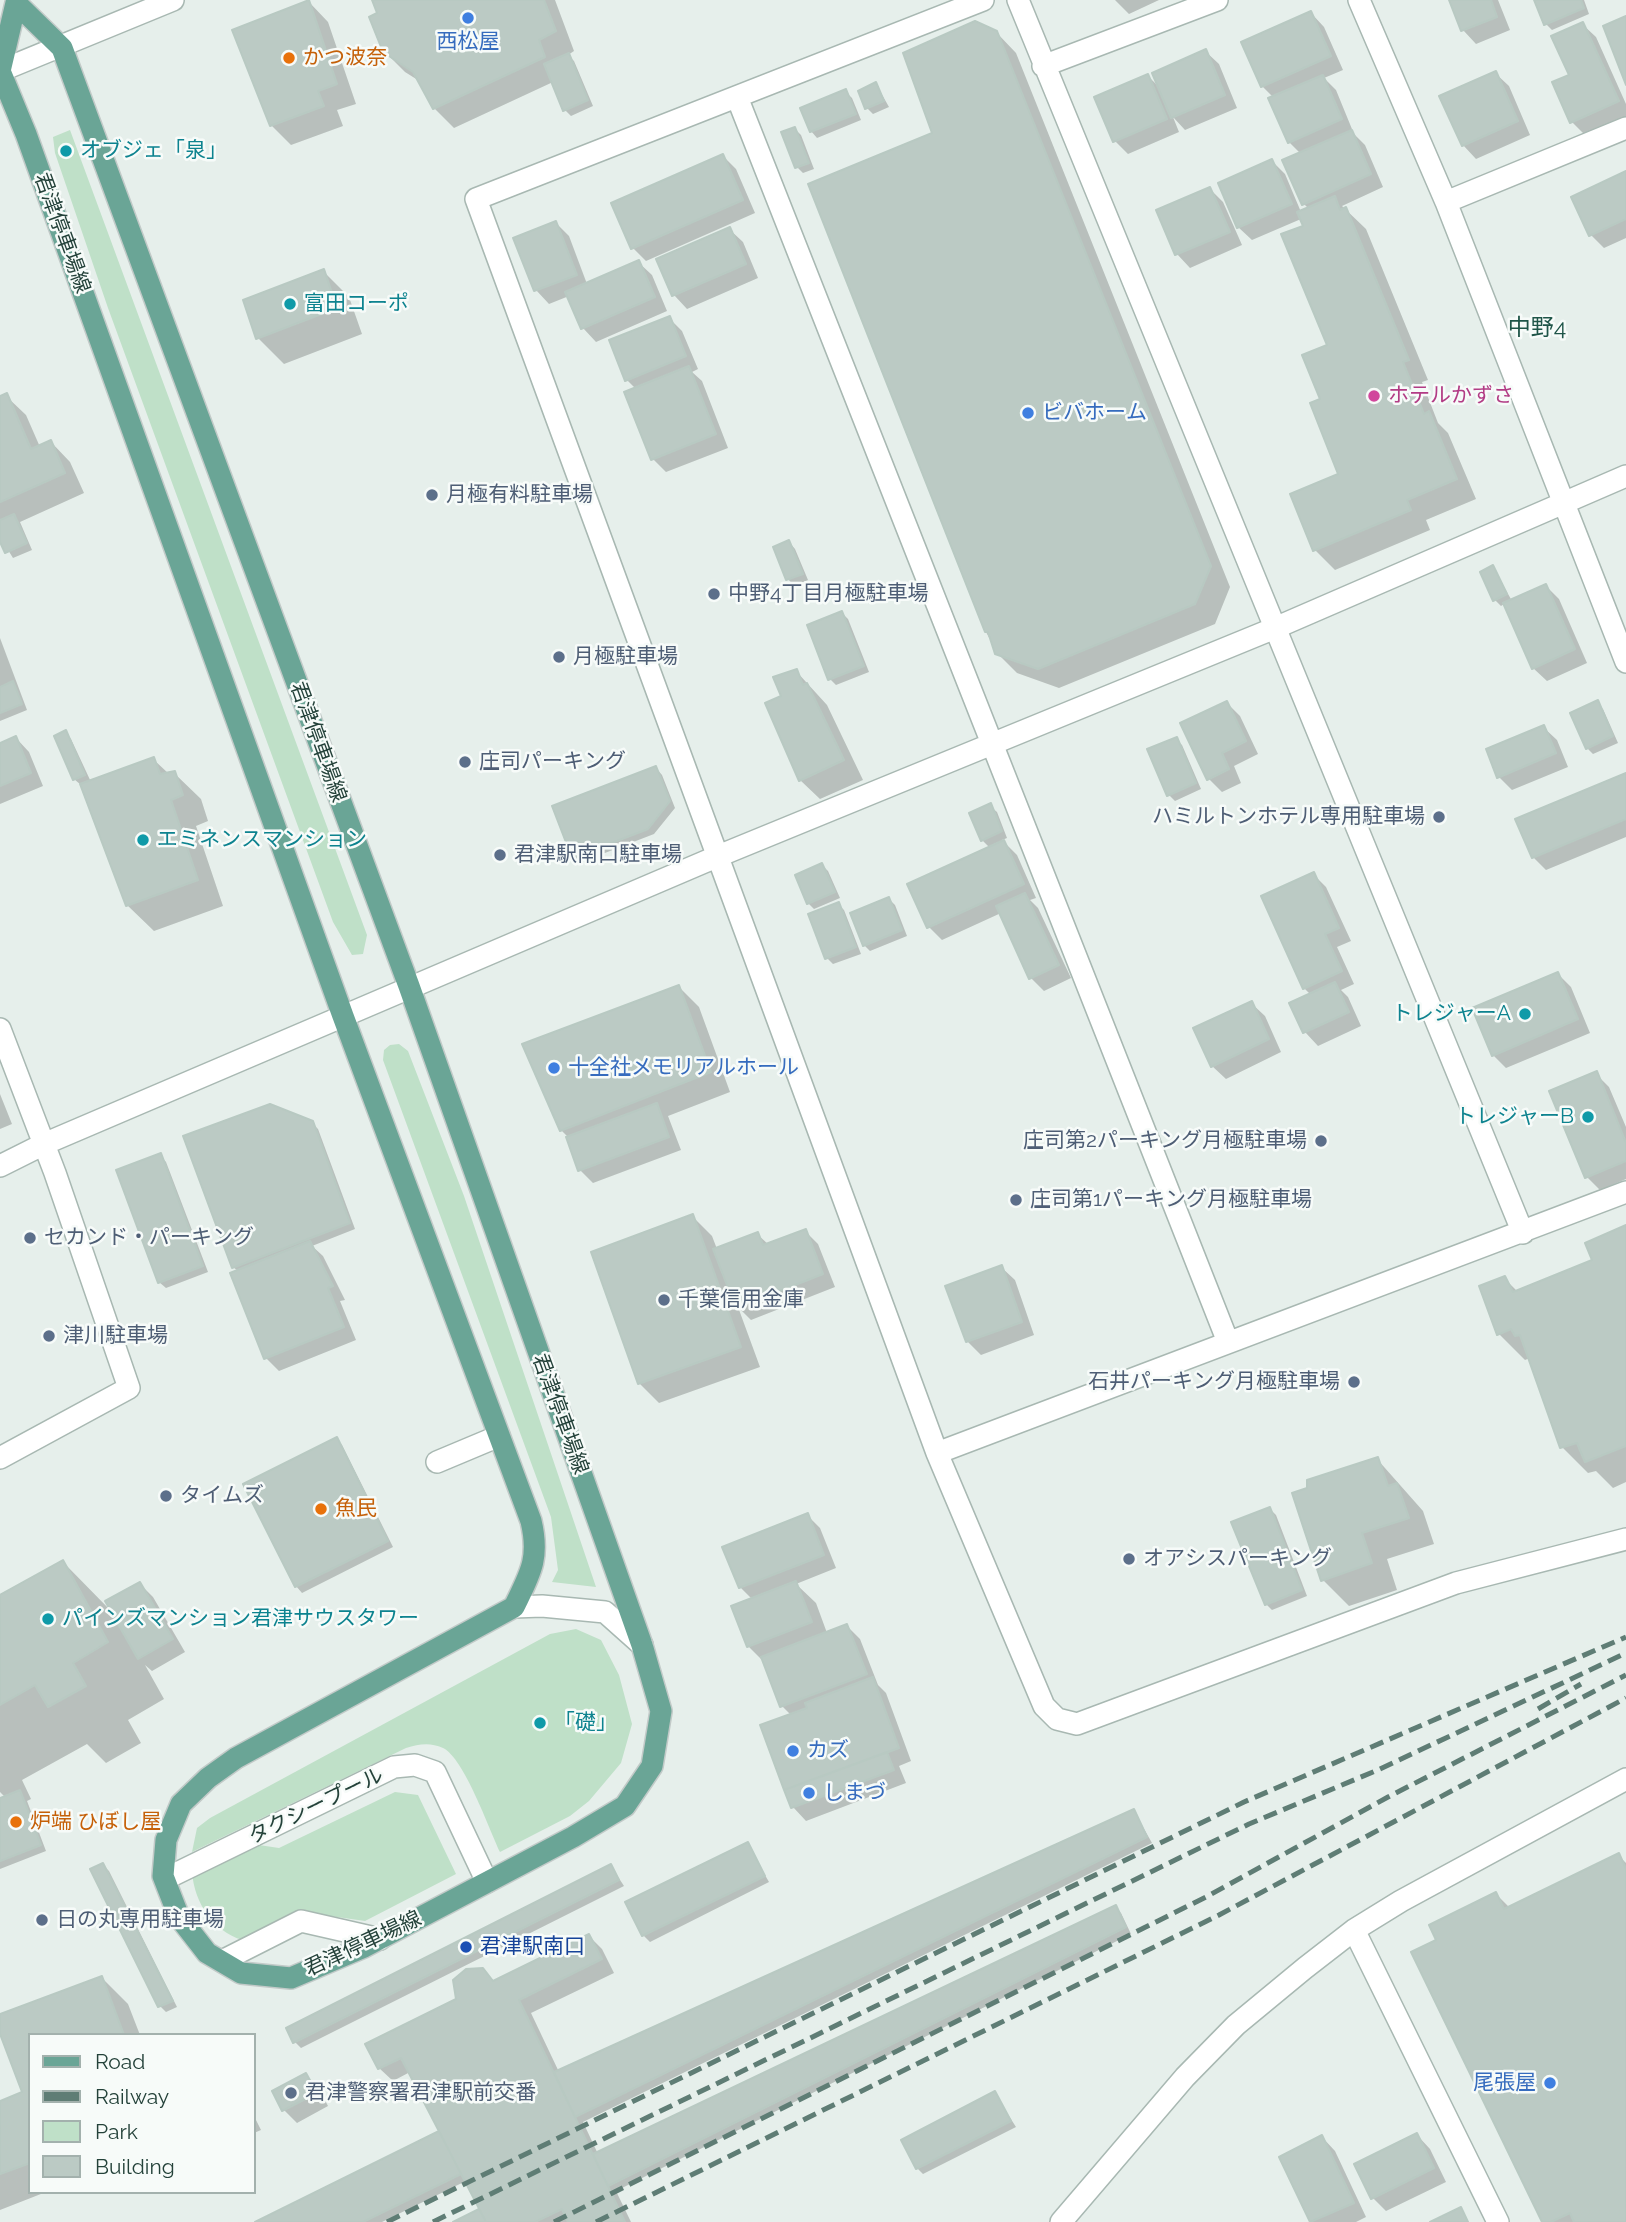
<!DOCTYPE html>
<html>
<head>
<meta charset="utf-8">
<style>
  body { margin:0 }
  #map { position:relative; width:1626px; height:2222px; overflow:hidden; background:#e6efeb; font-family:Raleway,sans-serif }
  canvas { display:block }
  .legend { position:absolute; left:28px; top:2033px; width:228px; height:161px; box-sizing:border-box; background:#f7fbf9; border:2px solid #a3b1ad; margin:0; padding:9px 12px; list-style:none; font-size:21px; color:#24423a }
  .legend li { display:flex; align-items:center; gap:14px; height:35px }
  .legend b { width:35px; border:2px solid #a3b1ad }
</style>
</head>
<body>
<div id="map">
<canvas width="1626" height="2222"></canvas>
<ul class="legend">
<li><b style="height:9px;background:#6aa596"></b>Road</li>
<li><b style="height:9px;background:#5f7d75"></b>Railway</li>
<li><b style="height:19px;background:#bfe0c8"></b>Park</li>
<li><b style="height:19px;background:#bbcac4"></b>Building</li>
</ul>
</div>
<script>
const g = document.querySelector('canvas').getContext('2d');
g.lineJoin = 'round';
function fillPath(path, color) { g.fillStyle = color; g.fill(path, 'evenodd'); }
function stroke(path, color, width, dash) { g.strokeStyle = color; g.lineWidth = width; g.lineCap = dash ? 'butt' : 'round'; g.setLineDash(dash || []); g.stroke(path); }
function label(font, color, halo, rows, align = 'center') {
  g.font = font + ' Raleway,"Noto Sans JP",sans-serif'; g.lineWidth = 5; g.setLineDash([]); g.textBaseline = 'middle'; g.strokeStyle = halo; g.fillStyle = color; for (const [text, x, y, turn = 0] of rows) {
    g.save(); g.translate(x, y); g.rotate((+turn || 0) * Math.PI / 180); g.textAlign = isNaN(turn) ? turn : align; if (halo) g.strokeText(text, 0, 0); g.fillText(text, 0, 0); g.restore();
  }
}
const green = new Path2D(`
  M70,130L367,935L363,954L352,955L333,922L108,308L55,153L53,137Z
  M399,1044L408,1051L464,1196L596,1587L552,1582L558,1570L551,1517L383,1060L384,1050L390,1045Z
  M576,1629L601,1640L619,1675L632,1724L621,1763L589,1801L570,1816L500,1852C489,1829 464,1758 443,1748C430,1742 419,1744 406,1748L192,1852L197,1828L210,1818L550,1634Z
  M395,1792L418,1795L456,1874L365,1921L295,1911L242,1940C212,1930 195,1903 192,1873L252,1844L279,1848Z`);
const shadow = new Path2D(`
  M374,0H555L574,51L568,55L574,61L593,106L571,116L565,110L553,82L454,128L434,108L421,82L405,72L384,51Z
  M1115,0H1159L1129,14Z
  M1451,0H1498L1510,30L1476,44L1463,30Z
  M1536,0H1584L1589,14L1552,30L1546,24Z
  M309,2L328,22L356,104L337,110L343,126L291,145L271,125Z
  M1311,13L1324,27L1343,70L1324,78L1336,90L1354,134L1365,145L1383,187L1342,206L1366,229L1428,380L1422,382L1438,423L1448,433L1476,499L1426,520L1430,530L1335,570L1315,550L1341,475L1322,400L1329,346L1305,226L1301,219L1252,240L1238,227L1272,161L1285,174L1301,212L1309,209L1304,204L1301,154L1289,142L1274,98L1262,86L1244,43Z
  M1582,24L1596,37L1626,104V117L1585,135L1572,122L1571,76Z
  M996,32L1016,53L1230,587L1215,624L1059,688L1017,673L997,653L986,632Z
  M1205,51L1219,64L1237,108L1185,130L1173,117L1179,132L1128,154L1115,141L1148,76L1160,88Z
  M1495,73L1509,86L1530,135L1476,159L1463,145Z
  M876,84L889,107L873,114L867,108Z
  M846,92L852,98L861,120L817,138L811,131L802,109Z
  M795,129L801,135L814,169L803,173L797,167Z
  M723,156L736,169L755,213L646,261L633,248Z
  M1626,173V238L1604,248L1591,235Z
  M1210,189L1223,202L1242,245L1190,268L1177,254L1158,211Z
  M556,223L569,236L587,284L638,262L652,275L667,311L596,342L583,328L569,296L549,304L536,290Z
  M729,229L743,242L758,278L687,309L674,295L658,260Z
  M323,271L349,297L362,334L284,364L258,338Z
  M669,318L682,331L698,369L692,372L702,381L728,448L666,472L653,459L636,389L627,380Z
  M6,396L26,415L40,447L51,442L70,462L84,493L20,522L32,550L13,558L0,537V398Z
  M789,542L795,549L808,580L794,586L788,579Z
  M1493,567L1512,601L1546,586L1559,599L1587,663L1547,681L1533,668L1504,604L1501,606L1495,600Z
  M842,613L848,619L869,672L836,685L830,679Z
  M0,638L27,710L0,721Z
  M796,671L827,705L863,780L820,799L800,780L783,697Z
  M1227,703L1240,716L1258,754L1234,766L1241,783L1222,792L1209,779Z
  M1597,703L1603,709L1618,743L1593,754L1587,748Z
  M1543,727L1557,740L1568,767L1512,790L1499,777Z
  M65,732L71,739L91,782L153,759L169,774L174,773L201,799L208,821L196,826L223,906L154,931L127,905L81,785L74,779Z
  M16,738L29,752L43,786L0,804V745Z
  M1176,739L1182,745L1201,789L1175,801L1169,795Z
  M656,768L662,775L675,808L654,834L579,863L573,857Z
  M1626,775V837L1546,870L1533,857Z
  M990,806L997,812L1007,838L1002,840L1017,855L1036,898L1030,900L1038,908L1071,978L1044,991L1031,978L1001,913L942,940L929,927L990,848L982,840Z
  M822,865L828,871L840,898L814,909L808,903Z
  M1313,874L1326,887L1351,941L1337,947L1354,984L1341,990L1348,997L1361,1026L1318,1046L1305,1032L1292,1004L1311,995L1304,988L1263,897Z
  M889,899L895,905L907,936L870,951L864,945Z
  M838,904L844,910L861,954L833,964L827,958Z
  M1558,974L1571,987L1590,1033L1506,1068L1493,1055Z
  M679,987L699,1007L730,1092L668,1116L681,1150L593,1183L580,1170L568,1137L561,1130Z
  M1251,1003L1265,1016L1281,1052L1226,1079L1212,1066Z
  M1596,1074L1609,1087L1626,1127V1179L1600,1190L1587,1177Z
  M0,1094L12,1124L0,1129Z
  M312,1123L318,1129L355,1229L312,1246L323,1256L345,1300L340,1301L356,1340L279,1371L266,1358L238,1271L233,1267Z
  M160,1155L166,1162L208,1272L166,1288L159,1282Z
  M692,1216L712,1236L717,1249L757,1234L769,1245L805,1231L818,1244L835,1287L751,1320L738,1307L760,1367L659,1403L639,1383Z
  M1626,1227V1482L1613,1488L1596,1471L1588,1473L1562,1447L1530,1358L1525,1360L1499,1334L1504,1278L1518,1292L1594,1261Z
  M1001,1267L1015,1280L1034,1335L981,1355L967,1341Z
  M336,1439L342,1445L393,1547L302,1593L296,1586L245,1485Z
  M1377,1459L1423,1511L1434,1544L1387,1559L1397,1590L1349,1606L1323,1580Z
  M1270,1509L1276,1515L1307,1596L1272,1610L1266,1604Z
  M807,1515L820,1528L836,1568L796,1584L816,1603L827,1633L847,1626L860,1639L878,1685L886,1693L911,1761L899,1766L906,1783L806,1821L793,1807L763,1726L792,1716L782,1706L766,1664L748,1646L752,1599L740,1587Z
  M63,1562L112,1612L140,1584L153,1597L185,1652L152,1671L145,1665L164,1699L128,1720L141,1743L106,1763L87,1744L22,1780L31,1799L27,1801L46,1851L0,1869V1800L6,1798L0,1792V1597Z
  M1134,1811L1152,1843L583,2122L598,2154L1115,1907L1121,1913L1131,1934L616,2191L631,2222H457L481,2210L466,2181L382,2222H259L441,2132L410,2072L393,2081L379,2068L458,2000L482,1969L495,1982L589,1936L602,1949L614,1973L531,2013L559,2072Z
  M747,1844L769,1882L650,1942L643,1935L627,1903Z
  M1618,1855L1626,1863V2222H1543L1438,1941L1496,1894L1510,1908Z
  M103,1865L109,1871L177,2007L166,2012L160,2006Z
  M611,1866L624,1886L301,2048L295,2042L288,2028Z
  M102,1978L128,2004L140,2035H30V2192H46L0,2210V2103L24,2094L0,2029V2016Z
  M306,2075L319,2089L328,2106L297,2123L284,2110Z
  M995,2094L1016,2127L923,2174L917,2168Z
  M254,2116L261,2130L254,2133Z
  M1417,2135L1430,2149L1446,2182L1386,2211L1373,2198Z
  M1322,2137L1335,2151L1366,2217L1356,2222H1312L1281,2157Z`);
const building = new Path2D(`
  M309,0L337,84L318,91L324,106L270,126L232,30Z
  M372,0H544L556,31L539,40L545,57L433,109L413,72L383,52L369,17L377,13Z
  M1449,0H1491L1497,17L1461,31Z
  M1534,0H1581L1584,8L1544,25Z
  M1311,11L1331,56L1261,87L1241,42Z
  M1626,16V85L1603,26Z
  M975,21L997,31L1211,566L1195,604L1038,669L995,654L988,632H985L808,184L932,133L903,53Z
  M1583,22L1619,101L1570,123L1552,82L1569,75L1551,36Z
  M1206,49L1225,95L1171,118L1152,73Z
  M569,53L588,100L563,111L544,64Z
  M1496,71L1518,121L1462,146L1439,96Z
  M1148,74L1167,119L1113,142L1094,97Z
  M1323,75L1342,119L1288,143L1268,98Z
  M876,82L884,101L865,109L858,91Z
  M846,89L856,114L810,132L800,108Z
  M795,127L809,163L795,168L781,132Z
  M1352,130L1371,174L1302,205L1282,160Z
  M723,154L743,200L631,249L611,203Z
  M1272,159L1292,204L1237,228L1218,183Z
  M1626,171V219L1589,236L1571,197Z
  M1210,187L1230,232L1175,255L1156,210Z
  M1335,196L1340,210L1346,207L1409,360L1403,362L1424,414L1429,411L1457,479L1407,500L1411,510L1313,551L1290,494L1338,474L1310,403L1320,399L1302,355L1327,345L1281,234L1303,226L1297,212Z
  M556,221L577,275L534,291L513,238Z
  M730,227L746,264L672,296L656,259Z
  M639,260L655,297L581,329L565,292Z
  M324,269L337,308L256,339L243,300Z
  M670,316L686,356L625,381L609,340Z
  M689,366L716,434L651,460L624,392Z
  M7,393L31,449L51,440L65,473L0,502V396Z
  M14,514L27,543L5,553L0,542V520Z
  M789,540L803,574L786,580L773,547Z
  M1493,565L1507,594L1493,601L1480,572Z
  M1546,584L1575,649L1532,669L1503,603Z
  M842,611L864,666L828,680L807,625Z
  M797,669L803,685L807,683L844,760L799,781L765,703L781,696L773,677Z
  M13,681L22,704L0,713V687Z
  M1598,700L1613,736L1586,749L1570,713Z
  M1227,701L1246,741L1222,753L1229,769L1207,780L1180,723Z
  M1544,725L1556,753L1497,778L1486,749Z
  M66,730L85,775L73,780L54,736Z
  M16,736L31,773L0,786V743Z
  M1177,737L1196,783L1167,796L1147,749Z
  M154,757L160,774L175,771L183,795L171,800L198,880L126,906L80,784Z
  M656,766L670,801L648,829L572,858L552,806Z
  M1626,773V819L1532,858L1515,819Z
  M991,803L1002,831L981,841L969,813Z
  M1004,840L1024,884L927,928L907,884Z
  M822,863L835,892L807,904L795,875Z
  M1314,872L1339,928L1325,934L1342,971L1303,989L1261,896Z
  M1025,893L1059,965L1029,979L996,906Z
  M889,897L902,930L863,946L850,913Z
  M839,902L856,947L825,959L808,914Z
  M1558,972L1578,1019L1492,1056L1472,1008Z
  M1335,982L1349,1012L1303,1033L1289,1003Z
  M679,985L711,1072L560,1131L522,1044Z
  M1252,1001L1269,1039L1211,1067L1193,1028Z
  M1597,1071L1626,1143V1161L1585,1178L1549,1091Z
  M657,1103L669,1137L578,1171L566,1137Z
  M270,1104L313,1121L350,1223L232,1268L183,1136Z
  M161,1153L203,1266L158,1283L116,1170Z
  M693,1214L741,1347L638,1384L591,1252Z
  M1626,1225V1446L1585,1462L1577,1443L1560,1448L1520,1335L1515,1336L1511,1329L1497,1335L1479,1286L1505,1276L1513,1292L1592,1260L1585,1243Z
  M806,1229L823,1274L736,1308L713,1249L758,1232L763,1245Z
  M310,1241L333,1286L328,1288L344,1327L264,1359L230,1273Z
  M1002,1265L1022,1322L966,1342L945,1286Z
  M337,1437L388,1541L295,1587L243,1484Z
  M1378,1457L1388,1486L1397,1483L1409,1518L1362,1533L1372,1563L1321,1581L1292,1493L1307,1488V1480Z
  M1270,1507L1302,1590L1265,1605L1231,1522Z
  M808,1513L824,1555L739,1588L722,1547Z
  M63,1560L108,1642L73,1663L86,1686L48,1707L35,1685L0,1705V1595Z
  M796,1581L812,1622L747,1647L731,1606Z
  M140,1582L173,1639L138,1659L105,1601Z
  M847,1624L867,1674L780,1707L761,1657Z
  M873,1677L899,1748L784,1790L760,1725L807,1708L805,1703Z
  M887,1752L894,1770L791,1808L784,1790Z
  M20,1790L41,1845L0,1861V1798Z
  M1134,1809L1147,1837L575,2117L554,2072Z
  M748,1842L765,1876L642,1936L625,1902Z
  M1619,1853L1626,1869V2222H1574L1570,2213L1551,2222H1542L1411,1952L1436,1940L1429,1925L1496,1892L1504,1909Z
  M103,1863L173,2001L158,2007L90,1869Z
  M611,1864L619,1880L293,2043L286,2028Z
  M1116,1905L1126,1927L608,2186L593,2154Z
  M589,1934L602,1959L519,2000L625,2222H568L562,2209L535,2222H486L401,2058L378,2069L365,2044L456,1999L453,1980L466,1969L483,1968L493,1981Z
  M102,1976L124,2035H30V2163L0,2174V2101L22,2092L0,2034V2014Z
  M306,2073L317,2093L282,2111L272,2091Z
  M995,2091L1011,2121L916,2169L901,2140Z
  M439,2131L461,2174L363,2222H255Z
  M1417,2133L1434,2168L1371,2199L1354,2164Z
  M1322,2135L1354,2203L1310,2222L1279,2157Z
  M1461,2207L1468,2222H1430Z
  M479,2209L486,2222H453Z`);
const minor = new Path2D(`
  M983,0L476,199L937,1453L1044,1706L1057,1719L1077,1724L1456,1583L1626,1539
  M1018,0L1523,1233
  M1359,0L1446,202L1626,662
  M1043,66L1217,0
  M0,71L173,0
  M737,97L1228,1342
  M1446,202L1626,128
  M0,1029L55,1173L129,1388L0,1458
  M0,1166L44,1144L716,857L1275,628L1626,476
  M937,1453L1626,1192
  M437,1462L499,1436
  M514,1607L542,1606L605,1612L642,1645
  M165,1879L394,1767L415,1765L435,1772L487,1882
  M1354,1930L1498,2222
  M222,1961L301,1921L380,1939
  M1061,2222L1185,2077L1236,2025L1305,1968L1354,1930L1401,1901L1626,1779`);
const major = new Path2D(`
  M16,3L62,48L409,986L642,1645L661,1711L652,1766L625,1806L573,1837L364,1947L291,1978L241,1973L207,1953L179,1917L163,1876L166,1840L181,1804L208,1778L236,1758L514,1607C530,1574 540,1559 531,1521L343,1016L26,134L0,71Z`);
const rail = new Path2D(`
  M1538,1709L1581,1684
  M387,2222L1244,1802L1626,1637
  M433,2222L1249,1824L1380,1769L1626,1653
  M554,2222L1206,1897L1388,1797L1626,1675
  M596,2222L1219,1915L1626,1698`);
const markers = [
  [468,18,7,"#3f7fe0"],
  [289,58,7,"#e8710a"],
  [66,151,7,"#0f9aa8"],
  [290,304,7,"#0f9aa8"],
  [1374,396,7,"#d1479c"],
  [1028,413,7,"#3f7fe0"],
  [432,495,7,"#5c6f8a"],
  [714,594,7,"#5c6f8a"],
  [559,657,7,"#5c6f8a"],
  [465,762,7,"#5c6f8a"],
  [1439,817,7,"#5c6f8a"],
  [143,840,7,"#0f9aa8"],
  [500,855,7,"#5c6f8a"],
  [1525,1014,7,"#0f9aa8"],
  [554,1068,7,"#3f7fe0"],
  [1588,1117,7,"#0f9aa8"],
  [1321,1141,7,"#5c6f8a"],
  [1016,1200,7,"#5c6f8a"],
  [30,1238,7,"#5c6f8a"],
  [664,1300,7,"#5c6f8a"],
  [49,1336,7,"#5c6f8a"],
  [1354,1382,7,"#5c6f8a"],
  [166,1496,7,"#5c6f8a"],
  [321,1509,7,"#e8710a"],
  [1129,1559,7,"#5c6f8a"],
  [48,1619,7,"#0f9aa8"],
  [540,1723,7,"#0f9aa8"],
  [793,1751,7,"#3f7fe0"],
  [809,1793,7,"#3f7fe0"],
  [16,1822,7,"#e8710a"],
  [42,1920,7,"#5c6f8a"],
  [466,1947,7,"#1a4fb4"],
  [1550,2083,7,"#3f7fe0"],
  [291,2093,7,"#5c6f8a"]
];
const shopNames = [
  ["西松屋",468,42,"center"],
  ["ビバホーム",1042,413],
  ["十全社メモリアルホール",568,1068],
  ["カズ",807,1751],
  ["しまづ",823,1793],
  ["尾張屋",1536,2083,"right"]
];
const foodNames = [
  ["かつ波奈",303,58],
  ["魚民",335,1509],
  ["炉端 ひぼし屋",30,1822]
];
const cultureNames = [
  ["オブジェ「泉」",80,151],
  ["富田コーポ",304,304],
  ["エミネンスマンション",157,840],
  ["トレジャーA",1511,1014,"right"],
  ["トレジャーB",1574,1117,"right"],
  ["パインズマンション君津サウスタワー",62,1619],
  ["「礎」",554,1723]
];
const streetNames = [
  ["君津停車場線",62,233,70],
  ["君津停車場線",318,742,70],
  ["君津停車場線",560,1414,70],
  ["タクシープール",316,1806,-26],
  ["君津停車場線",363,1944,-25]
];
const hotelNames = [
  ["ホテルかずさ",1388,396]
];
const serviceNames = [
  ["月極有料駐車場",446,495],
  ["中野4丁目月極駐車場",728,594],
  ["月極駐車場",573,657],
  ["庄司パーキング",479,762],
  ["ハミルトンホテル専用駐車場",1425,817,"right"],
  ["君津駅南口駐車場",514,855],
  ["庄司第2パーキング月極駐車場",1307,1141,"right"],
  ["庄司第1パーキング月極駐車場",1030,1200],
  ["セカンド・パーキング",44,1238],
  ["千葉信用金庫",678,1300],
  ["津川駐車場",63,1336],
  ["石井パーキング月極駐車場",1340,1382,"right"],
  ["タイムズ",180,1496],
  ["オアシスパーキング",1143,1559],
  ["日の丸専用駐車場",56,1920],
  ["君津警察署君津駅前交番",305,2093]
];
const transitNames = [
  ["君津駅南口",480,1947]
];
const neighbourhoodNames = [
  ["中野4",1537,328]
];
fillPath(green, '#bfe0c8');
fillPath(shadow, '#0003');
fillPath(building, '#bbcac4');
stroke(building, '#b8c9c2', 2);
stroke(minor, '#a8b8b2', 24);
stroke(major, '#c2cac8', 24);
stroke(minor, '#fff', 21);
stroke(major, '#6aa596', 21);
stroke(rail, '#5f7d75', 5, [14, 7]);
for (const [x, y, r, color] of markers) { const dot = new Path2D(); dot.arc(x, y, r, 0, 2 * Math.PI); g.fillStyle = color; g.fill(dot); stroke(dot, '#f7fbf9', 2.5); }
label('21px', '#366cbe', '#f7fbf9', shopNames, 'left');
label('21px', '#c56008', '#f7fbf9', foodNames, 'left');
label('21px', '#0d838f', '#f7fbf9', cultureNames, 'left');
label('21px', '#24423a', '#f7fbf9', streetNames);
label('21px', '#b23c85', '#f7fbf9', hotelNames, 'left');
label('21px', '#4e5e75', '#f7fbf9', serviceNames, 'left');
label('21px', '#164399', '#f7fbf9', transitNames, 'left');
label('23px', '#1f5548', '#f7fbf9', neighbourhoodNames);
</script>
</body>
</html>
